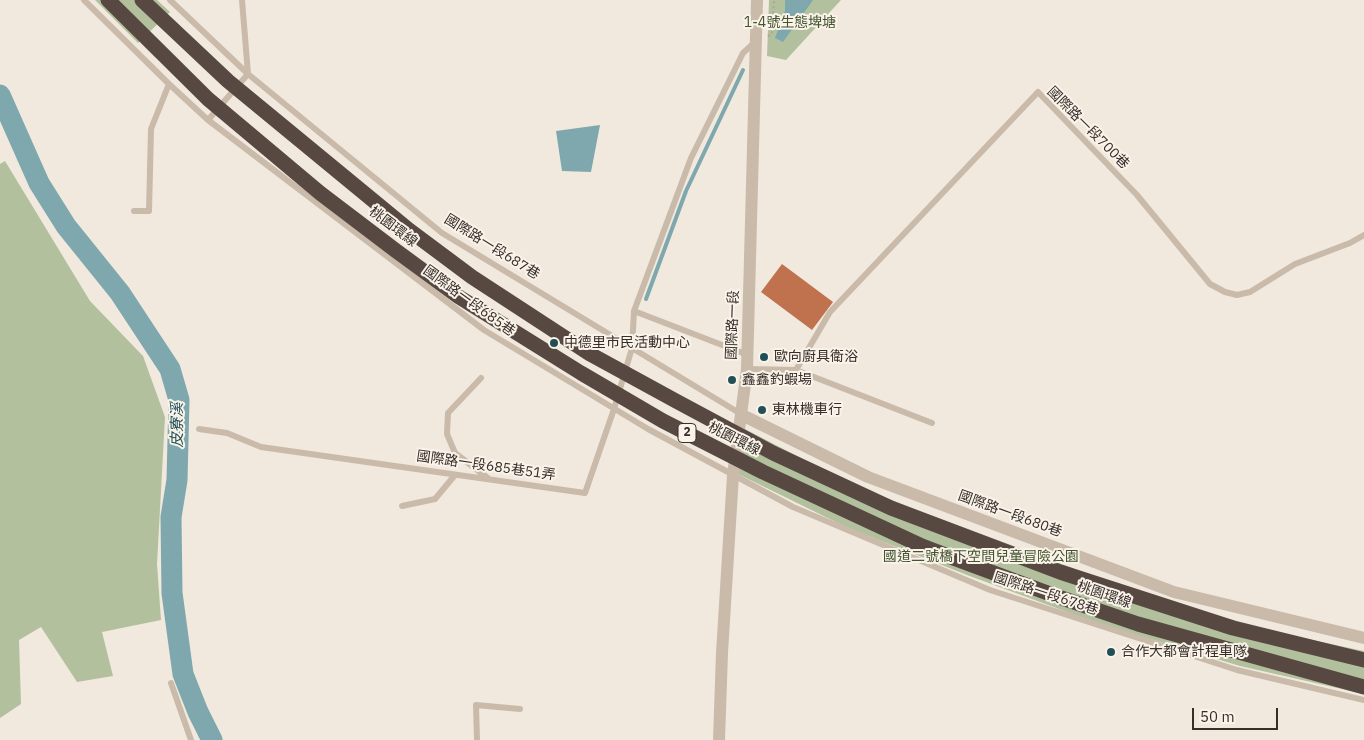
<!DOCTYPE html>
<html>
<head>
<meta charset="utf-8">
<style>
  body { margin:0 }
  #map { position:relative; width:1364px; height:740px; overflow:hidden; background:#f1e9de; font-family:"IBM Plex Sans",sans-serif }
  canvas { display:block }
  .scale { position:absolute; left:1192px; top:708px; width:86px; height:22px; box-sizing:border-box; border:2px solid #372e29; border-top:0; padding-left:6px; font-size:15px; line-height:18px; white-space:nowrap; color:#372e29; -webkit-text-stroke:4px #f9f3ea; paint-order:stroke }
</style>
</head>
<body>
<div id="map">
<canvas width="1364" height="740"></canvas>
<div class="scale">50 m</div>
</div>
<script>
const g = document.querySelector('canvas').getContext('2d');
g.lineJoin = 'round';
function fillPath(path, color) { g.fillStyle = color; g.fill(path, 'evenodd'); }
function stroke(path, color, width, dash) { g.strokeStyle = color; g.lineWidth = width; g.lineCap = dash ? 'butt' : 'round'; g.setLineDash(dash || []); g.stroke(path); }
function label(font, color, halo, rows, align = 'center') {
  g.font = font + ' "IBM Plex Sans","Noto Sans TC",sans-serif'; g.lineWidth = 4; g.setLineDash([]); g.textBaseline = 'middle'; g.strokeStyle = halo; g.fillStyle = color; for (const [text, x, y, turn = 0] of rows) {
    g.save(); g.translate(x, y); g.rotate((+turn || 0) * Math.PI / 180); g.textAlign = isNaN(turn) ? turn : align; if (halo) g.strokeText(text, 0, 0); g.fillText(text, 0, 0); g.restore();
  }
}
const green = new Path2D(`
  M95,0H157L170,12L138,43Z
  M769,0H841L786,60L767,56Z
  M5,161L90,301L143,356L165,417L157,564L161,620L102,632L113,676L77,682L41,627L19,640L21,704L0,718V164Z
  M745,429L847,482L914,509L1164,602L1302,638L1364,651V694L1240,666L1097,623L967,575L846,527L734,472Z`);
const water = new Path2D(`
  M785,0H813L783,42L775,38L785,11Z
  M600,125L591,172L562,171L556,131Z`);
const stream = new Path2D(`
  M646,299L686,191L743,70`);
const river = new Path2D(`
  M0,95L39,183L66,226L120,293L170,369L179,400L177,480L171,517L172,593L183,674L198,712L212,740`);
const building = new Path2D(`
  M782,264L833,302L812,330L761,292Z`);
const path = new Path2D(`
  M768,36L772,34L774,0`);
const service = new Path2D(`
  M84,0L169,84L208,120
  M170,0L248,74L442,233L741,414
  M242,0L248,74
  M248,74L208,120L484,330L648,429L793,507L990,590L1237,670L1364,700
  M134,211H149L151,129L169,84
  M634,311L748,355
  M747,369L796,370L932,423
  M796,370L830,312L1038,92L1137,195L1210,284L1225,292L1237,295L1250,292L1295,264L1350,243L1364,235
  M481,378L448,413L447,434L455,453L489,479
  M199,429L227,433L261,447L585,493L614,409L632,348L634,311L691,158L743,53L755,42
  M402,506L435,499L455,475
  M171,683L191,740
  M477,740L476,705L520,709`);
const minor = new Path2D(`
  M742,415L868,477L1174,592L1364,638`);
const tertiary = new Path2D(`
  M719,740L722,653L733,475L747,369L757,0`);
const motorwayBridge = new Path2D(`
  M108,0L208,99L320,193L395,250L459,297L581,373L663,421L763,472L922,546L956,559L1053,595L1138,624L1364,687
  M142,0L228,81L409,230L472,277L590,354L676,401L773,453L891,508L1060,572L1233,628L1364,660`);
const markers = [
  [554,343,5,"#214f56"],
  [764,357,5,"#214f56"],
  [732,380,5,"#214f56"],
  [762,410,5,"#214f56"],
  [1111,652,5,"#214f56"]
];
const shields = [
  [687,433,18]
];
const shieldNames = [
  ["2",687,433]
];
const parkNames = [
  ["1-4號生態埤塘",790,23],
  ["國道二號橋下空間兒童冒險公園",981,557]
];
const streetNames = [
  ["國際路一段700巷",1088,128,45],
  ["桃園環線",393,227,37],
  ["國際路一段687巷",492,247,32],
  ["國際路一段685巷",469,301,36],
  ["國際路一段",733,325,-88],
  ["桃園環線",734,439,27],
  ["國際路一段685巷51弄",486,466,8],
  ["國際路一段680巷",1010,514,20],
  ["國際路一段678巷",1046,594,18],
  ["桃園環線",1104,595,19]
];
const poiNames = [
  ["中德里市民活動中心",564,343],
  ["歐向廚具衛浴",774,357],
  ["鑫鑫釣蝦場",742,380],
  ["東林機車行",772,410],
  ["合作大都會計程車隊",1121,652]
];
const waterNames = [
  ["皮寮溪",178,425,-90]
];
fillPath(green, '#b2c09e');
fillPath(water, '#7ea8ad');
stroke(stream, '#7ea8ad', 4);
stroke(river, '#7ea8ad', 21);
fillPath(building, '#c0714d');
stroke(path, '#b5a594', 2, [2.5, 2.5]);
stroke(service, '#c9baaa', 6);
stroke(minor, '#c9baaa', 12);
stroke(tertiary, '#c9baaa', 12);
stroke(motorwayBridge, '#574941', 15);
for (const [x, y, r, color] of markers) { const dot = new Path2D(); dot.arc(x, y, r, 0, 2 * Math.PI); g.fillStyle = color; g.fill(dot); stroke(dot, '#f9f3ea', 2); }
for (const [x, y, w] of shields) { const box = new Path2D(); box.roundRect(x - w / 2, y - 9.5, w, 19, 4); g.fillStyle = '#f9f3ea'; g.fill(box); stroke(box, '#372e29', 1); }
label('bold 12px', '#372e29', null, shieldNames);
label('14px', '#43542e', '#f9f3ea', parkNames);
label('14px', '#372e29', '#f9f3ea', streetNames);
label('14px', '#372e29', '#f9f3ea', poiNames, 'left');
label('italic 15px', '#214f56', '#f9f3ea', waterNames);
</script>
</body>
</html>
